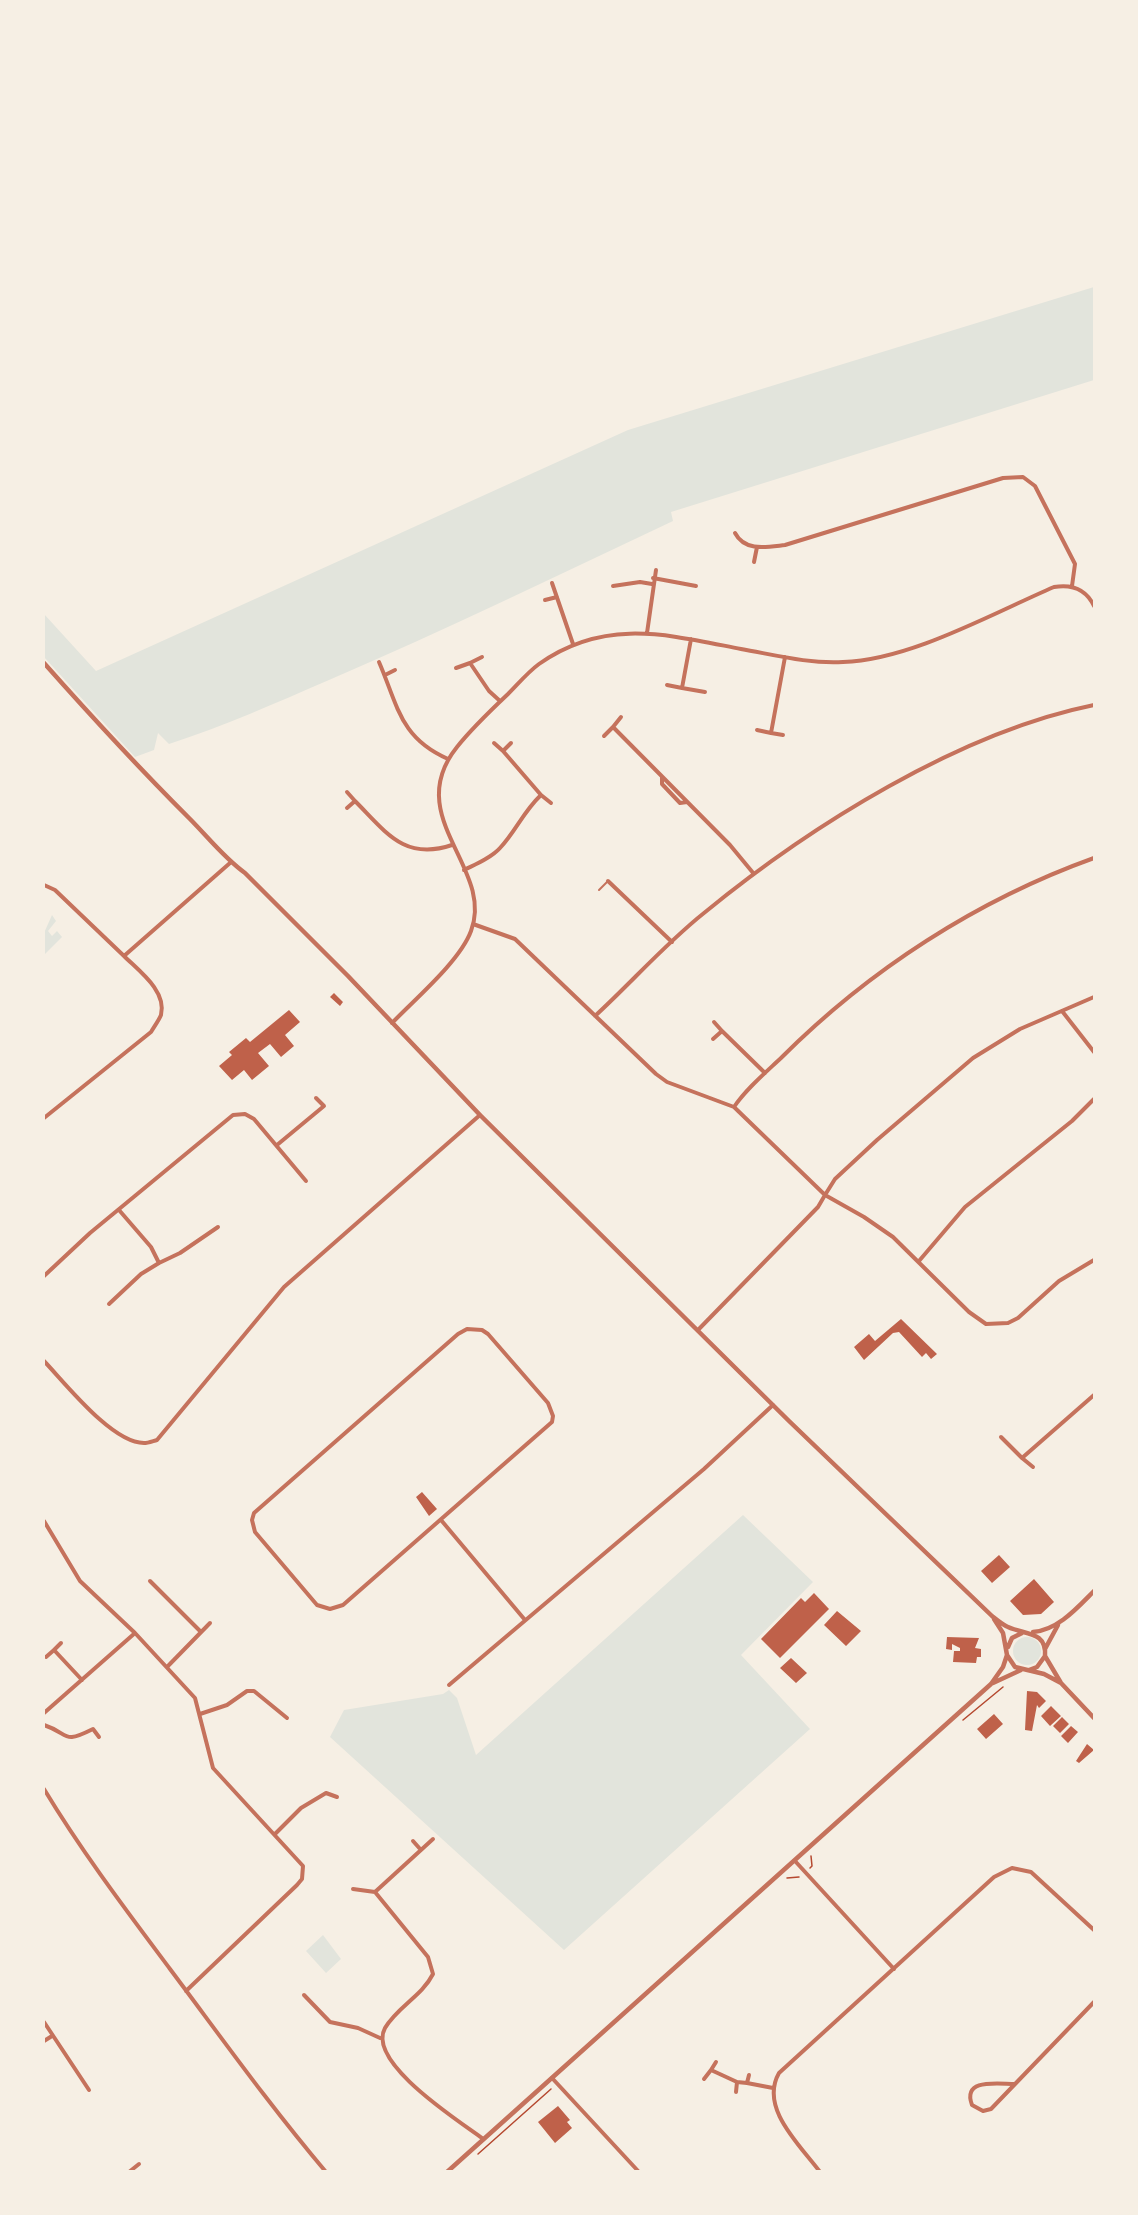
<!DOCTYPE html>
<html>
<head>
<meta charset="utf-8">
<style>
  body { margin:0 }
  #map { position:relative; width:1138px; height:2215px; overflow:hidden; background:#f6efe4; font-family:"PT Sans Narrow",sans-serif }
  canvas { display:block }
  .frame { position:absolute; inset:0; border:45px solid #f6efe4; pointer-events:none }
</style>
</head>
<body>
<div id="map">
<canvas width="1138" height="2215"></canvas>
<div class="frame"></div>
</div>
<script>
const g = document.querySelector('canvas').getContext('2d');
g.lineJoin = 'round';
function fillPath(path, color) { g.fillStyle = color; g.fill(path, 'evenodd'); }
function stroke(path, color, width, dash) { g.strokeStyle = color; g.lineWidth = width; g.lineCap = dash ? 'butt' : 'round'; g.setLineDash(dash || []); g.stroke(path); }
const green = new Path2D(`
  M1094,287V380L671,512L673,521C559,575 445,630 329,680C276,703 224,726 169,744L158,733L154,750L135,757L44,657V614L96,671L628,430Z
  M52,915L56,921L48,931L52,936L57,931L62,937L44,955V933Z
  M743,1515L813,1582L741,1655L810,1729L564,1950L330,1737L344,1710L443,1694L449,1690L457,1698L476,1755Z
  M1013 1651a14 14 0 1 1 28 0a14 14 0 1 1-28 0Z
  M323,1935L341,1959L326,1973L306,1951Z`);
const building = new Path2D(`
  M334,993L343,1002L340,1006L330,997Z
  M289,1010L300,1022L285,1035L294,1046L281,1057L270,1044L258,1053L269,1066L252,1080L244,1070L232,1080L219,1066L232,1055L229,1052L246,1038L250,1042Z
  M901,1319L937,1354L931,1359L926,1353L922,1357L899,1332L893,1333L864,1360L854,1347L869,1334L875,1341Z
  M422,1492L437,1509L429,1516L416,1497Z
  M999,1555L1010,1567L992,1583L981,1571Z
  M1034,1579L1054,1602L1041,1614L1023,1615L1010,1601Z
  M814,1593L829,1609L780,1658L761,1639L801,1598L805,1602Z
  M837,1611L861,1631L846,1646L824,1625Z
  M947,1637L979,1638L975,1648L981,1649V1657H977L976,1663L953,1662L954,1651H960V1648L952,1644V1650L946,1649Z
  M791,1658L807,1673L796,1683L780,1668Z
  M1027,1691L1037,1692L1046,1701L1039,1708L1037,1705L1032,1731L1025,1730Z
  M1051,1706L1061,1716L1050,1726L1041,1716Z
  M994,1714L1003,1724L986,1739L977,1729Z
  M1062,1717L1069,1724L1060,1733L1053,1726Z
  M1071,1726L1078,1732L1068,1743L1061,1736Z
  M1087,1744L1094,1750L1079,1763L1076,1761Z
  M558,2106L570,2120L567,2122L572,2128L555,2143L538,2122Z`);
const path = new Path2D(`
  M963,1720L1003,1687
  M810,1868L812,1866L811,1856
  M787,1878L799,1877
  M478,2154L551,2089`);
const service = new Path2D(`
  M599,890L608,881`);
const minor = new Path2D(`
  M735,533C745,552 767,547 785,545L1003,478L1023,477L1035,486L1075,564L1072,586
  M754,562L757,547
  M653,578L696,586
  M552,583L573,644
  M613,586L640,582L652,584
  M545,600L557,597
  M647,633L656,570
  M691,639L682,688L705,692
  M482,657L470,663L489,691L500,701
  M379,662C398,706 400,738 448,759
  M456,668L470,663
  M385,675L395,670
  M667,685L682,688
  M621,717L613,727L730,845L754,874
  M757,730L771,733L785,657
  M771,733L783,735
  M604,736L613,727
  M494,743L503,751
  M511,743L503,751L541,795
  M662,777V784L680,803L687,802
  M347,792L355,801
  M347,808L355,801C386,832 404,861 452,845
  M464,870C476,864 491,858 500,848C516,831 523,812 541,795L551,803
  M608,881L672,942
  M44,885L55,890L124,956
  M473,924L515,939L656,1074L667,1082L734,1107L825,1195L835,1179L877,1140L973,1058L1020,1029L1094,997
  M1062,1011L1094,1052
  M595,1016C632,982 665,944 704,913C810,826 960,732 1094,705
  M714,1022L722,1031
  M392,1023C415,999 460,961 471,931C495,868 401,817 457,747C472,728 490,711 508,694C518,684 528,672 539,664C605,617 669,635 741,649C775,655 809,664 843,662C910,660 991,614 1054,587C1072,584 1086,589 1094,606
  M713,1039L722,1031L765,1073
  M734,1107C746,1089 765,1073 781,1058C869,970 977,900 1094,858
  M44,1118L151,1032C154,1027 159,1020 161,1015C167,991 139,971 124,956L230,863
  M277,1145L324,1106L316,1098
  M919,1261L965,1207L1072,1121L1094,1099
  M159,1263L180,1253L218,1227
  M44,1276L90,1233L233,1115L245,1114L254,1119L306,1181
  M109,1304L141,1274L159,1263L151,1247L119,1210
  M467,1329L482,1330L488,1334L548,1403L553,1416L552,1422L343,1605L330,1609L317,1605L255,1532L252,1520L254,1513L458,1334Z
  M698,1330L818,1207L825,1195L864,1217L893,1237L969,1312L986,1324L1008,1323L1018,1318L1059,1281L1094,1260
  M44,1361C65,1383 112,1443 144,1443C148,1443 153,1441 157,1440L284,1287L480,1115
  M1001,1437L1022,1458
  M1033,1467L1022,1458L1094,1395
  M441,1520L525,1620
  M44,1521L80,1581L135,1633L195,1698L213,1768L303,1866L302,1879L297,1885L186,1991
  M150,1581L201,1632
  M61,1643L54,1650L82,1680
  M46,1657L54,1650
  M167,1667L210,1623
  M449,1685L704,1469L773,1405
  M44,1713L135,1633
  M200,1714L227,1705L247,1691H254L287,1718
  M44,1725C71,1734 61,1745 93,1729L99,1737
  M44,1789C82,1852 126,1910 170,1969C221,2037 270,2106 326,2172
  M275,1834L301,1808L326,1793L337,1797
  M433,1839L375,1892L428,1957L433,1974C422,1996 397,2007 385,2028C366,2062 459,2121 482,2138
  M413,1841L421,1850
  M795,1861L894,1969
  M353,1889L375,1892
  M304,1995L330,2022L358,2028L380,2038
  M44,2022L89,2090
  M44,2041L52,2036
  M716,2062L711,2070L737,2082
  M749,2075L747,2083L773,2088
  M552,2078L639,2172
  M704,2079L711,2070
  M1015,2084C997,2084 962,2078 972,2105L983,2111L991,2109L1094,2002
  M736,2092L737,2082L747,2083
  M129,2172L139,2164
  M820,2172C800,2145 759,2108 779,2073L994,1877L1012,1868L1031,1872L1094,1930`);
const tertiary = new Path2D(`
  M44,663C91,716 139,768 189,818C208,837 224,858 245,873L348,976L480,1115L789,1421L992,1616C997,1620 1003,1625 1008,1627C1025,1635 1047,1631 1045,1656L1037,1667L1029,1670
  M994,1619L1003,1633L1007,1655L1015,1667L1044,1674L1061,1683
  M1033,1632C1058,1630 1077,1608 1094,1591
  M1008,1647L1012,1638L1022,1633
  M1045,1649L1058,1625
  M1045,1656L1061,1683L1094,1718
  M993,1683L1021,1670
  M447,2172L991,1684L1003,1667L1007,1655`);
fillPath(green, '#e2e4dc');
fillPath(building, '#bf614a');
stroke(path, '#b5482f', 1.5);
stroke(service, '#c5725c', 2);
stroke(minor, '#c5725c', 4);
stroke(tertiary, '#c5725c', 4.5);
</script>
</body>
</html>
